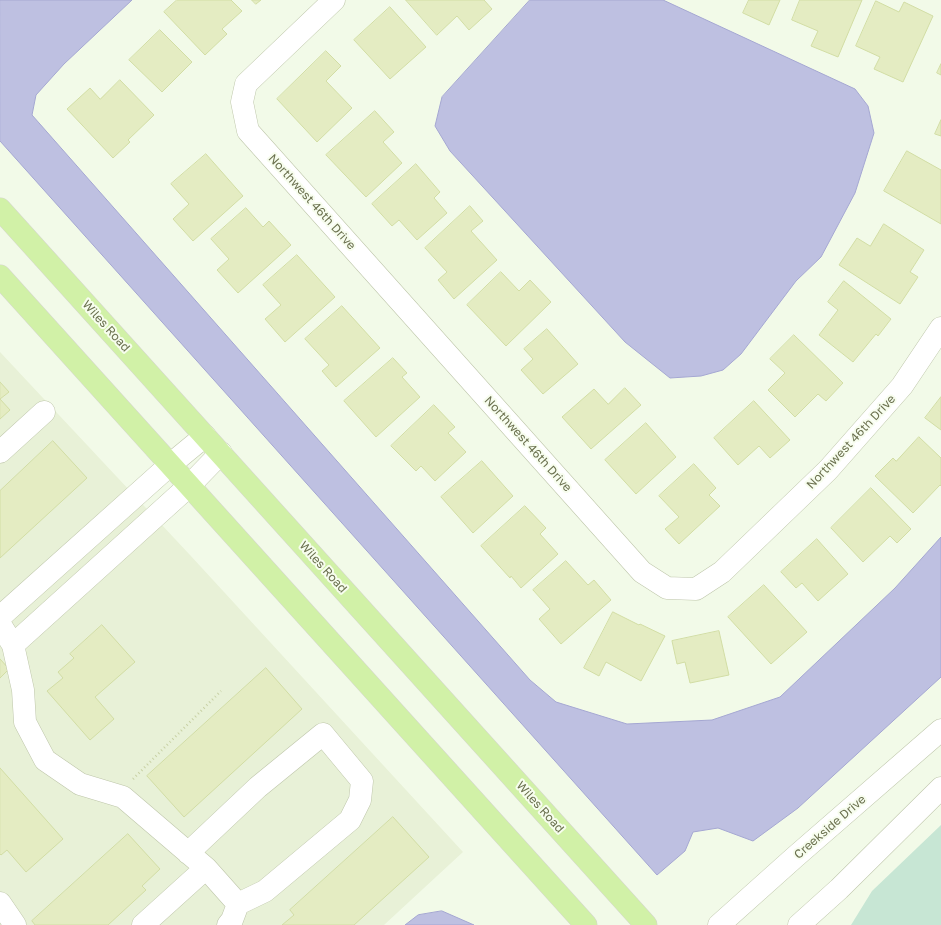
<!DOCTYPE html>
<html>
<head>
<meta charset="utf-8">
<style>
  body { margin:0 }
  canvas { display:block; background:#f2fae8 }
</style>
</head>
<body>
<canvas width="941" height="925"></canvas>
<script>
const g = document.querySelector('canvas').getContext('2d');
g.lineJoin = 'round';
function fillPath(path, color) { g.fillStyle = color; g.fill(path, 'evenodd'); }
function stroke(path, color, width, dash) { g.strokeStyle = color; g.lineWidth = width; g.lineCap = dash ? 'butt' : 'round'; g.setLineDash(dash || []); g.stroke(path); }
function label(font, color, halo, rows, align = 'center') {
  g.font = font + ' "Golos Text",sans-serif'; g.lineWidth = 4; g.setLineDash([]); g.textBaseline = 'middle'; g.strokeStyle = halo; g.fillStyle = color; for (const [text, x, y, turn = 0] of rows) {
    g.save(); g.translate(x, y); g.rotate((+turn || 0) * Math.PI / 180); g.textAlign = isNaN(turn) ? turn : align; if (halo) g.strokeText(text, 0, 0); g.fillText(text, 0, 0); g.restore();
  }
}
const residential = new Path2D(`
  M0,352L190,555L463,852L384,925H0Z`);
const green = new Path2D(`
  M941,825V925H851L872,891Z`);
const water = new Path2D(`
  M0,0H132L64,64L36,95L32,115L530,680L556,702L627,724L712,720L780,697L895,588L941,537V677L798,808L753,841L718,828L693,832L685,851L657,875L0,141Z
  M530,0H663L855,89L868,106L874,133L855,193L821,257L796,281L741,354L723,370L701,376L670,378L625,342L450,151L435,126L442,97Z
  M442,911L474,925H405L418,915Z`);
const building = new Path2D(`
  M177,0H231L242,11L222,29L227,34L205,55L164,12Z
  M252,0H261L256,4Z
  M406,0H484L492,9L469,30L457,16L437,35Z
  M749,0H780L769,25L743,13Z
  M800,0H862L838,57L811,46L818,31L792,20Z
  M876,1L899,12L904,2L933,16L903,82L874,69L880,57L856,46Z
  M390,7L426,47L390,79L354,40Z
  M160,30L192,62L162,92L129,60Z
  M326,51L341,66L326,81L352,108L317,142L277,99Z
  M941,64V75L937,73Z
  M120,80L154,115L128,140L130,142L113,158L67,109L90,88L100,99Z
  M375,111L394,132L383,142L402,163L366,197L326,155Z
  M941,120V136L935,134Z
  M907,151L941,170V224L884,191Z
  M206,154L243,196L193,241L173,219L189,204L171,184Z
  M416,164L440,192L434,198L447,213L417,240L399,220L392,226L372,204Z
  M470,206L483,221L471,231L497,260L454,299L438,280L447,272L425,248Z
  M246,208L263,227L269,221L291,245L238,293L217,270L229,259L211,239Z
  M884,224L924,250L910,272L918,277L900,304L839,265L857,238L870,246Z
  M297,255L335,297L285,342L265,319L281,305L263,285Z
  M501,272L519,291L530,280L551,302L506,346L467,305Z
  M844,281L891,319L878,336L876,334L853,362L819,335L838,310L828,302Z
  M342,306L380,348L336,387L322,371L329,365L305,339Z
  M547,329L578,364L543,394L521,370L533,359L524,349Z
  M794,335L843,383L826,401L818,394L795,417L768,390L785,373L770,359Z
  M393,358L407,373L402,377L420,397L376,437L344,401Z
  M0,382L9,392L0,399L10,410L0,419Z
  M625,388L641,405L591,449L562,417L594,389L608,404Z
  M941,397V430L925,418Z
  M754,401L790,440L770,458L759,446L738,465L714,438Z
  M434,405L455,427L448,433L466,452L435,481L421,466L416,471L391,446Z
  M646,423L676,457L636,494L605,460Z
  M919,437L941,458V486L940,485L913,513L875,476L893,458L896,461Z
  M53,441L87,478L0,558V491Z
  M482,461L513,496L473,533L441,497Z
  M694,464L716,488L709,495L720,506L679,544L665,529L679,517L659,496Z
  M871,488L911,529L897,543L890,536L863,562L831,528Z
  M525,506L546,528L540,534L558,554L521,588L511,576L510,578L481,546Z
  M817,539L848,574L818,601L802,583L796,588L781,572Z
  M566,561L588,585L594,580L611,600L561,644L539,619L550,609L533,590Z
  M764,585L807,632L771,664L728,617Z
  M613,612L639,625L640,624L665,636L641,681L606,662L599,676L584,668Z
  M102,625L135,662L95,697L114,719L90,740L47,691L63,678L58,672L74,658L70,654Z
  M719,631L729,675L690,683L685,662L677,664L672,641Z
  M0,659L9,669L0,678Z
  M266,668L302,709L184,817L147,776Z
  M0,768L63,839L26,872L7,850L1,855L0,854Z
  M393,817L429,857L354,925H282L294,915L290,910Z
  M128,834L160,869L142,886L146,890L108,925H35L32,921Z`);
const path = new Path2D(`
  M133,779L221,691`);
const minor = new Path2D(`
  M334,0L246,84L242,102L248,131L642,572L667,588L696,589L722,572L828,470L902,386L941,328
  M0,452L44,412
  M0,617L171,464L205,436
  M0,624L13,645L23,690L25,722L45,760L80,784L123,797L206,868L143,925
  M13,645L190,485L221,453
  M188,853L258,787L323,734L362,781L360,800L350,820L265,891L238,904L206,868
  M0,903L15,925
  M228,925L232,920L238,904
  M719,925L795,857L941,730
  M799,925L839,889L941,788`);
const major = new Path2D(`
  M0,209L646,925
  M0,276L586,925`);
const streetNames = [
  ["Northwest 46th Drive",312,202,48],
  ["Wiles Road",106,326,48],
  ["Northwest 46th Drive",851,442,-47],
  ["Northwest 46th Drive",528,444,48],
  ["Wiles Road",323,567,48],
  ["Wiles Road",540,807,48],
  ["Creekside Drive",830,827,-41]
];
fillPath(residential, '#e8f1d7');
fillPath(green, '#c7e6d4');
fillPath(water, '#bec0e1');
stroke(water, '#a5a7d2', 1);
fillPath(building, '#e4ecc2');
stroke(building, '#d2dda4', 1);
stroke(minor, '#bec6aa', 23);
stroke(major, '#d6d7ce', 23);
stroke(path, '#c8d1a5', 2.5, [1, 3]);
stroke(minor, '#fff', 22);
stroke(major, '#d1f1a7', 22);
label('12px', '#6b714f', '#f7fdee', streetNames);
</script>
</body>
</html>
